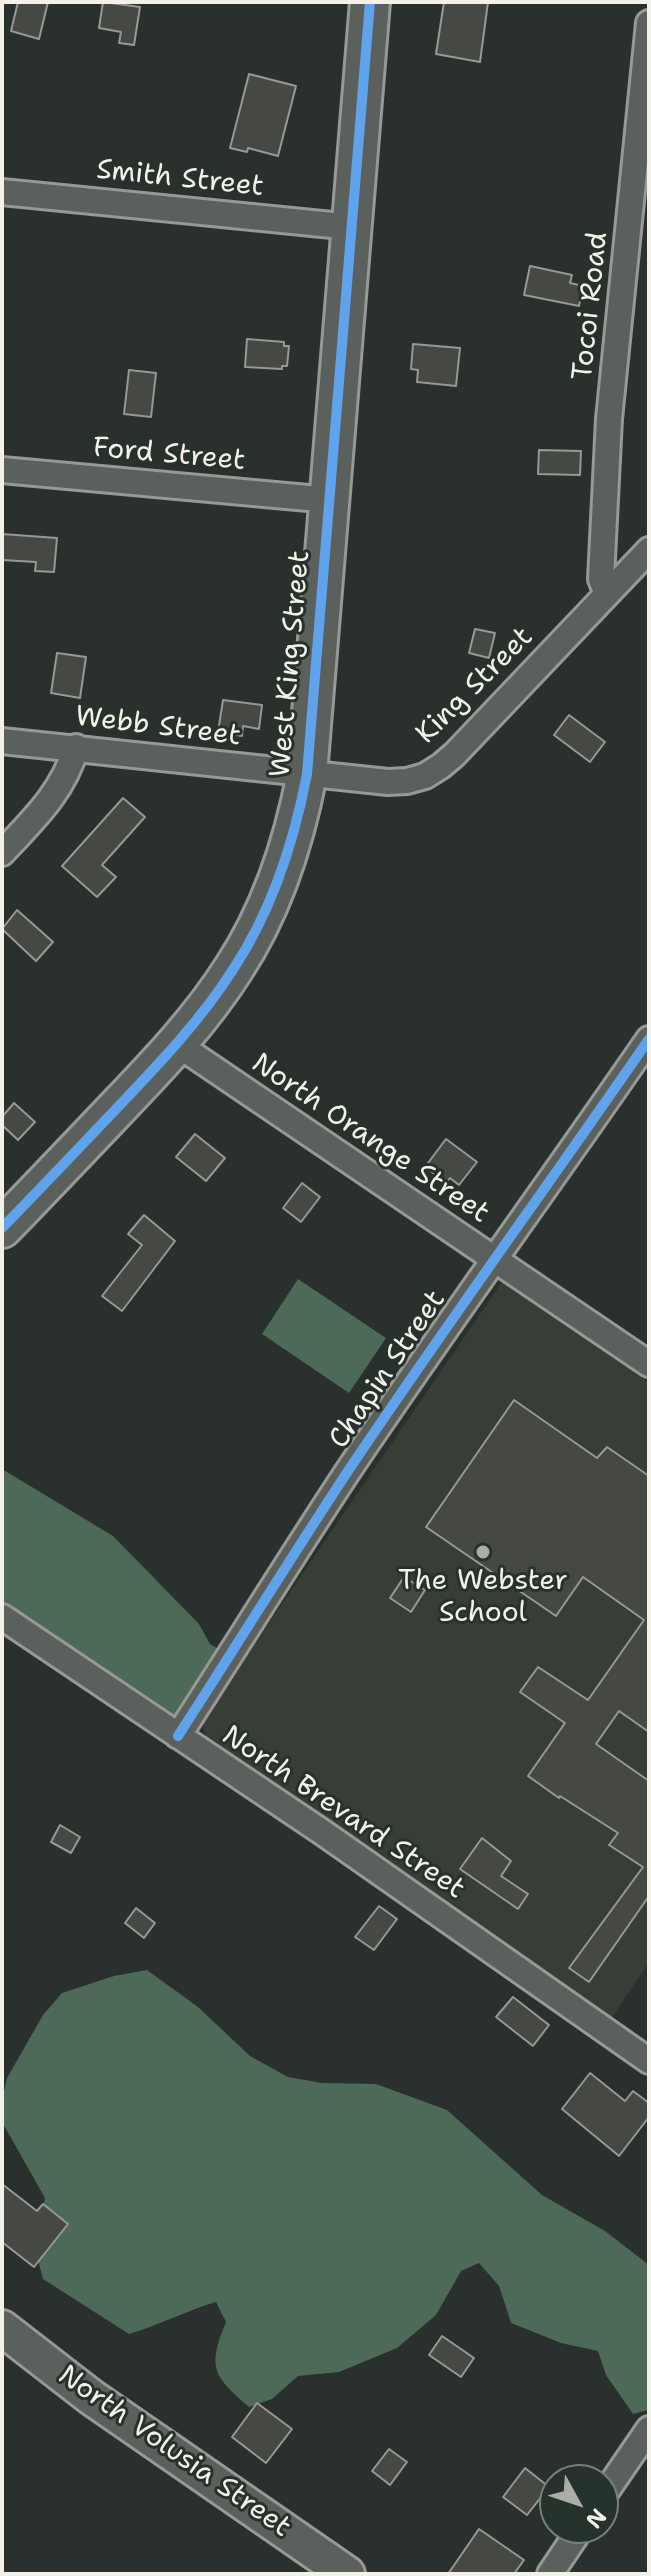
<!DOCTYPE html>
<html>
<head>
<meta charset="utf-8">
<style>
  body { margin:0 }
  #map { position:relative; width:651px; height:2576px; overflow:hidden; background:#29302d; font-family:"Shantell Sans",sans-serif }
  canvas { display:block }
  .frame { position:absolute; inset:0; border:4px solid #f4f1e8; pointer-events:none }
  .north { position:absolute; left:539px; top:2464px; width:80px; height:80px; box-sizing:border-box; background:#26332d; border:2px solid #787f78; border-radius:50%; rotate:130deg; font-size:22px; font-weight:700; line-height:32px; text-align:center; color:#f4f1e8 }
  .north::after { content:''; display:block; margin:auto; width:28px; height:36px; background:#adada7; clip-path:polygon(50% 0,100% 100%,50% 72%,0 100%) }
</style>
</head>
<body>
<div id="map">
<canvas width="651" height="2576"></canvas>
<div class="frame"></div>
<div class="north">N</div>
</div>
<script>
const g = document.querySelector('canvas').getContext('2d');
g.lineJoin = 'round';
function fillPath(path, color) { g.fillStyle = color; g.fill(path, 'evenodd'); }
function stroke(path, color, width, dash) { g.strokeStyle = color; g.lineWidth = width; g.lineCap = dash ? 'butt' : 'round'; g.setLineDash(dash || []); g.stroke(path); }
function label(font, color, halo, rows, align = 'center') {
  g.font = font + ' "Shantell Sans",sans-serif'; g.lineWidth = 6; g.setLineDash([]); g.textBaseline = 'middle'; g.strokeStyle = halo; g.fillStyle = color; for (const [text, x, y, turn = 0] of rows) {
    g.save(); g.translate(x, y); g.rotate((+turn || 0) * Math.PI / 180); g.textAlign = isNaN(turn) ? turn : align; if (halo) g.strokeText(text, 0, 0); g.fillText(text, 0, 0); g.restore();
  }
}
const built = new Path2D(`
  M502,1282L649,1383V1962L611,2019L209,1744L201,1722Z`);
const green = new Path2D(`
  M298,1279L386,1338L349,1393L262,1334Z
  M2,1469L113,1536L199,1624L210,1644L220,1650L174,1721L2,1602Z
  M147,1970L198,2007L250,2056L288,2077L322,2083L376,2084L447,2110L542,2195L605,2231L649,2265L648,2410L633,2414L606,2375L598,2351L561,2343L511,2323L499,2286L479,2263L461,2271L436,2315L397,2348L339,2372L298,2376L272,2399L249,2407C213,2376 207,2368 226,2322L216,2302C186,2311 159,2325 129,2334L43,2279L34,2244L45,2198L2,2122V2100L7,2078L43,2015L62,1993L114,1976Z`);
const building = new Path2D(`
  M18,2H48L39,39L11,31Z
  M103,2L140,7L134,45L119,43L121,32L99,28Z
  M444,2H488L480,62L436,54Z
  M249,74L296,86L278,156L248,148L247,152L230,148Z
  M530,266L572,275L570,283L583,286L579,306L524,295Z
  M247,339L284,342V346H289L287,366H282V369L245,367Z
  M413,344L460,348L456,386L417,382L418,370L411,369Z
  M129,370L156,373L151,417L124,414Z
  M539,450L581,451L580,475L538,474Z
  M2,534L57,538L54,572L35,571L36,562L2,560Z
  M475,629L495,633L489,658L469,653Z
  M57,653L86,657L80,698L51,693Z
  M223,700L262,705L259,729L243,726L242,736L218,732Z
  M569,715L605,742L590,762L554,735Z
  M123,798L145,817L102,865L116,877L97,897L62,866Z
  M17,910L53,942L36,961L2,929Z
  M14,1103L35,1122L18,1140L2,1125V1117Z
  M195,1134L225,1158L206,1181L176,1157Z
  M446,1139L477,1162L459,1185L450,1178L446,1183L425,1167Z
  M302,1183L320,1197L301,1222L283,1208Z
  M144,1215L175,1241L122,1311L102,1296L142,1245L128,1234Z
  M514,1400L597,1458L607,1447L649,1476V1732L619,1711L596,1744L649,1781V1896L589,1982L569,1968L643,1867L609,1845L618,1833L560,1796L559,1798L528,1776L565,1723L520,1692L538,1667L588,1700L644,1620L583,1577L556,1616L426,1527Z
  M404,1577L425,1590L411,1612L390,1598Z
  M60,1825L80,1837L71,1853L51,1842Z
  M482,1838L511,1861L501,1876L528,1894L518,1909L460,1869Z
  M379,1906L397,1919L374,1950L355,1937Z
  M136,1908L155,1923L144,1938L125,1923Z
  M513,1997L549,2025L533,2046L496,2017Z
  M590,2073L625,2101L633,2091L649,2103V2117L619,2156L562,2109Z
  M2,2184L37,2211L43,2204L68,2224L34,2267L2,2242Z
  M442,2336L474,2358L461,2377L429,2355Z
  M257,2403L292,2429L266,2463L232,2437Z
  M389,2449L407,2462L390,2485L372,2471Z
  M525,2468L549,2487L527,2515L503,2497Z
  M479,2529L524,2560L514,2574H448Z`);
const minor = new Path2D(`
  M2,192L352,227
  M2,470L330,500
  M607,594L601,579L609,419L649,23
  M2,741L388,782L407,781L425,776L441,766L455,754L649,550
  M2,853C33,820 64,791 76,747
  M177,1044L649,1364
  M2,1617L322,1832L649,2061
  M178,1736C235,1648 290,1559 348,1471C446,1325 549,1184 649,1039
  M603,2496L649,2429
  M550,2574L581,2528`);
const secondary = new Path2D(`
  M2,2328L91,2397L347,2574`);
const primary = new Path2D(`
  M2,1228C40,1189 78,1149 116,1109C159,1064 201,1020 234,968C272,910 294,842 307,774L370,2`);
const cycleway = new Path2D(`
  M2,1228C40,1189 78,1149 116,1109C159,1064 201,1020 234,968C272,910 294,842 307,774L370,2
  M178,1736C235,1648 290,1559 348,1471C446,1325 549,1184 649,1039`);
const markers = [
  [483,1552,8,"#adada7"]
];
const streetNames = [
  ["Smith Street",180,179,6],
  ["Tocoi Road",591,306,-84],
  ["Ford Street",169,455,5],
  ["West King Street",291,664,-85],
  ["King Street",475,686,-45],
  ["Webb Street",158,727,7],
  ["North Orange Street",370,1139,34],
  ["Chapin Street",388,1370,-56],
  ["North Brevard Street",343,1813,34],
  ["North Volusia Street",174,2452,35]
];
const poiNames = [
  ["The Webster",483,1582],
  ["School",483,1614]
];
fillPath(built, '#373e36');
fillPath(green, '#4c6a57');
fillPath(building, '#464844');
stroke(building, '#969996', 2);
stroke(minor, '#969996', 30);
stroke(secondary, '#969996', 40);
stroke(primary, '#969996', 44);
stroke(minor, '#5c605c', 24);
stroke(secondary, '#5c605c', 34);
stroke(primary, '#5c605c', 38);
stroke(cycleway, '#60a3ed', 10);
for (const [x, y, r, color] of markers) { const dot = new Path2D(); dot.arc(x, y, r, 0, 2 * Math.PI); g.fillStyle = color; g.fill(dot); stroke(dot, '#26332d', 3); }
label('28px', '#f4f1e8', '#26332d', streetNames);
label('28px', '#f4f1e8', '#26332d', poiNames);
</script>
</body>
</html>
